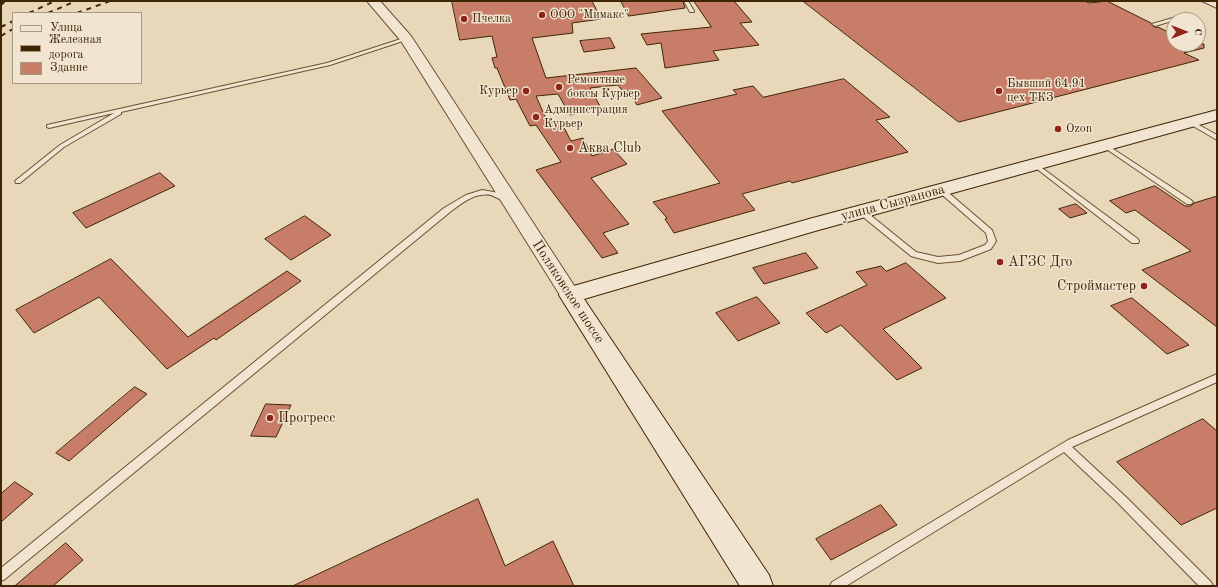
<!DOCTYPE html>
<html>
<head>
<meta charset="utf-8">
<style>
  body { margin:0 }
  #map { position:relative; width:1218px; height:587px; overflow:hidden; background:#e9d7b9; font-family:"Old Standard TT",serif }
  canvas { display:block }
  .frame { position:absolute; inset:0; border:2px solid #3e2605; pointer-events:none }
  .legend { position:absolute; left:12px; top:12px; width:130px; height:72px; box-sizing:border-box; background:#f1e5d2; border:1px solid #a99980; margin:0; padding:5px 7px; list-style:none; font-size:12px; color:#3e2605 }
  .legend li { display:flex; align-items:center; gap:8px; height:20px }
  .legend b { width:20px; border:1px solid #a99980 }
  .north { position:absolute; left:1166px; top:12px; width:40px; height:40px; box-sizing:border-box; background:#f1e5d2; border:1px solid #a99980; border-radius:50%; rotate:90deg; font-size:11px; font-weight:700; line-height:16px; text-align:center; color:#3e2605 }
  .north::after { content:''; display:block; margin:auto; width:14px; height:18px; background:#8f2418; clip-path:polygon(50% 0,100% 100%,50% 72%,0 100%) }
</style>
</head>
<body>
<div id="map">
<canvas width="1218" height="587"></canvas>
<div class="frame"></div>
<ul class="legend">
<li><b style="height:5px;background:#f1e5d2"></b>Улица</li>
<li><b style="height:5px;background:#3e2605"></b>Железная дорога</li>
<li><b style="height:11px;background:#c87d68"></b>Здание</li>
</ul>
<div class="north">С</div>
</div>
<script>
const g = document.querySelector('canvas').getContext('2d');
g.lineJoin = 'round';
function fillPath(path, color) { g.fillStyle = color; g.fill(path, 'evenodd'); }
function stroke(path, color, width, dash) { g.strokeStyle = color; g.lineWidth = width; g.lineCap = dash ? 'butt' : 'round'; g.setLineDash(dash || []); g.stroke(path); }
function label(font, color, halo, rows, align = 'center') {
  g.font = font + ' "Old Standard TT",serif'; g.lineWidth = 3; g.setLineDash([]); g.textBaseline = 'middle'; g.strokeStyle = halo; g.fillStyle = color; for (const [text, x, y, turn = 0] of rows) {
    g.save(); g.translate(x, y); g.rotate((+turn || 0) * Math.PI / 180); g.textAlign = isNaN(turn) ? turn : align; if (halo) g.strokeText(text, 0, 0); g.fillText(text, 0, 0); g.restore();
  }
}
const building = new Path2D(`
  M452,1H592L601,19L572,23L573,33L532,38L546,78L636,68L662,98L637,105L630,94L626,95L618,85L590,88L601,108L570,115L558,94L536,96L548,123L560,120L571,141L583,138L592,156L613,149L627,164L591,178L629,224L603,233L618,253L602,258L536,170L561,162L536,125L530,126L516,99L510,100L497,68H495L492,58L497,57L492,36L460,40Z
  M621,1H683L685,8L629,16Z
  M694,1H734L752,22L740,23L759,45L713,51L719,60L665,68L661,43L647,45L641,34L711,27Z
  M803,1H1085L1089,3L1107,1L1151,23L1154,27H1158L1174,35V44H1204V48L1184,53L1199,60L959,122Z
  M610,38L615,48L584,52L580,41Z
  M844,79L890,117L876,120L908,152L792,183L790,181L742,194L755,210L674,233L665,219L667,218L653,202L720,183L662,111L737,94L733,90L753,86L763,97Z
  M160,173L175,186L86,228L73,213Z
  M1155,186L1185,206H1191L1194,203L1217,196V327L1142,270L1191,251L1135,210L1126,213L1110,201Z
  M1076,204L1087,213L1070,218L1059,209Z
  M305,216L331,235L291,260L265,239Z
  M806,253L818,268L764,284L753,268Z
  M111,259L188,337L287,271L301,281L216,340L214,338L167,369L99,297L34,333L16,310Z
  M906,263L946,298L883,329L922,368L897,380L841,325L826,333L806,313L867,285L856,272L881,266L886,271Z
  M757,297L780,323L738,341L716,313Z
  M1132,298L1189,345L1167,354L1111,306Z
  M135,387L147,394L69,461L56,453Z
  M266,404L291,405L276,437L251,436Z
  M1203,419L1217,431V508L1181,525L1117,462Z
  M15,482L33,494L1,522V494Z
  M478,499L505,566L553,541L574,586H293Z
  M881,505L897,525L831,560L816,539Z
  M66,543L83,560L53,586H15Z`);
const service = new Path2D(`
  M684,1H688L694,11V12H690Z
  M1183,15L1185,16V17L1155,26L1152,24Z
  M404,38L409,39L330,65L121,112V114L64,147L20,183H16L15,181L60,145L114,113L49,128L47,127V125L327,63Z
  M1190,120L1217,135V140L1188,123V121Z
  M1104,143L1191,200L1193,202L1191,204H1187L1102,146L1101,145Z
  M1034,162L1138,239L1139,241L1138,243H1132L1032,165L1031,164Z
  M939,188H943L992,230L996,241L991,249L960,261L938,263L914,257L911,256L857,212L861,210H864L916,252L938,257L959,255L985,245L988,241L986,233L939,192L938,190Z
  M482,190L499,193L509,199L506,201C501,200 496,197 491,195C475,192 462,203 450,212L5,579L1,581V568L444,208L466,195Z
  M1217,374V382L1072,447L1126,497L1211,582L1213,586H1199L1118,503L1064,452L846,586H830L832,582L1068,440Z`);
const minor = new Path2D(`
  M1202,1L1217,2V8Z`);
const tertiary = new Path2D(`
  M367,1H380L411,36L577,290L580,295L577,300L570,302L563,300L401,41Z`);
const secondary = new Path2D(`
  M1217,110V120L815,231L584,299L769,575L773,586H740L559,295L562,289L570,287L809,219Z`);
const rail = new Path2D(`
  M1,5L5,1
  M29,13L55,1
  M48,13L76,1
  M77,13L110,1
  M1,27L13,21
  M1,36L13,29`);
const markers = [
  [542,15,4,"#8f2418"],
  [464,19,4,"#8f2418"],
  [559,87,4,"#8f2418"],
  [526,91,4,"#8f2418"],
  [999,91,4,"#8f2418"],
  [536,117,4,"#8f2418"],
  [1058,129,4,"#8f2418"],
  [570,148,4,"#8f2418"],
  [1000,262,4,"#8f2418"],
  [1144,286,4,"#8f2418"],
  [270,418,4,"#8f2418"]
];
const farPoinames = [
  ["ООО \"Мимакс\"",550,15],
  ["Пчелка",472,19],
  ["Ремонтные",567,80],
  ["боксы Курьер",567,94],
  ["Бывший 64,91",1007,84],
  ["цех ТКЗ",1007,98],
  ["Курьер",518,91,"right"],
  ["Администрация",544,110],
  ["Курьер",544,124],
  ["Ozon",1066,129]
];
const poiNames = [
  ["Аква Club",578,148],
  ["АГЗС Дго",1008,262],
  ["Строймастер",1136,286,"right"],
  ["Прогресс",278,418]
];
const streetNames = [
  ["улица Сызранова",893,203,-15],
  ["Поляковское шоссе",568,292,57]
];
fillPath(building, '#c87d68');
stroke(building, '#3e2605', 1);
stroke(service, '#695232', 2);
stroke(minor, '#695232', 2);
stroke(tertiary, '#695232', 2);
stroke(secondary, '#3e2605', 2);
fillPath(service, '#f1e5d2');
fillPath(minor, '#f1e5d2');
fillPath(tertiary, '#f1e5d2');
fillPath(secondary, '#f1e5d2');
stroke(rail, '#3e2605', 2, [5, 5]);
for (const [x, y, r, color] of markers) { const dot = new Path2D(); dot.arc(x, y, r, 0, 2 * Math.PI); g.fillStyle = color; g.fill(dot); stroke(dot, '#f1e5d2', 1.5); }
label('12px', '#3e2605', '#f1e5d2', farPoinames, 'left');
label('14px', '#3e2605', '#f1e5d2', poiNames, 'left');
label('14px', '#3e2605', '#f1e5d2', streetNames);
</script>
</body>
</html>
